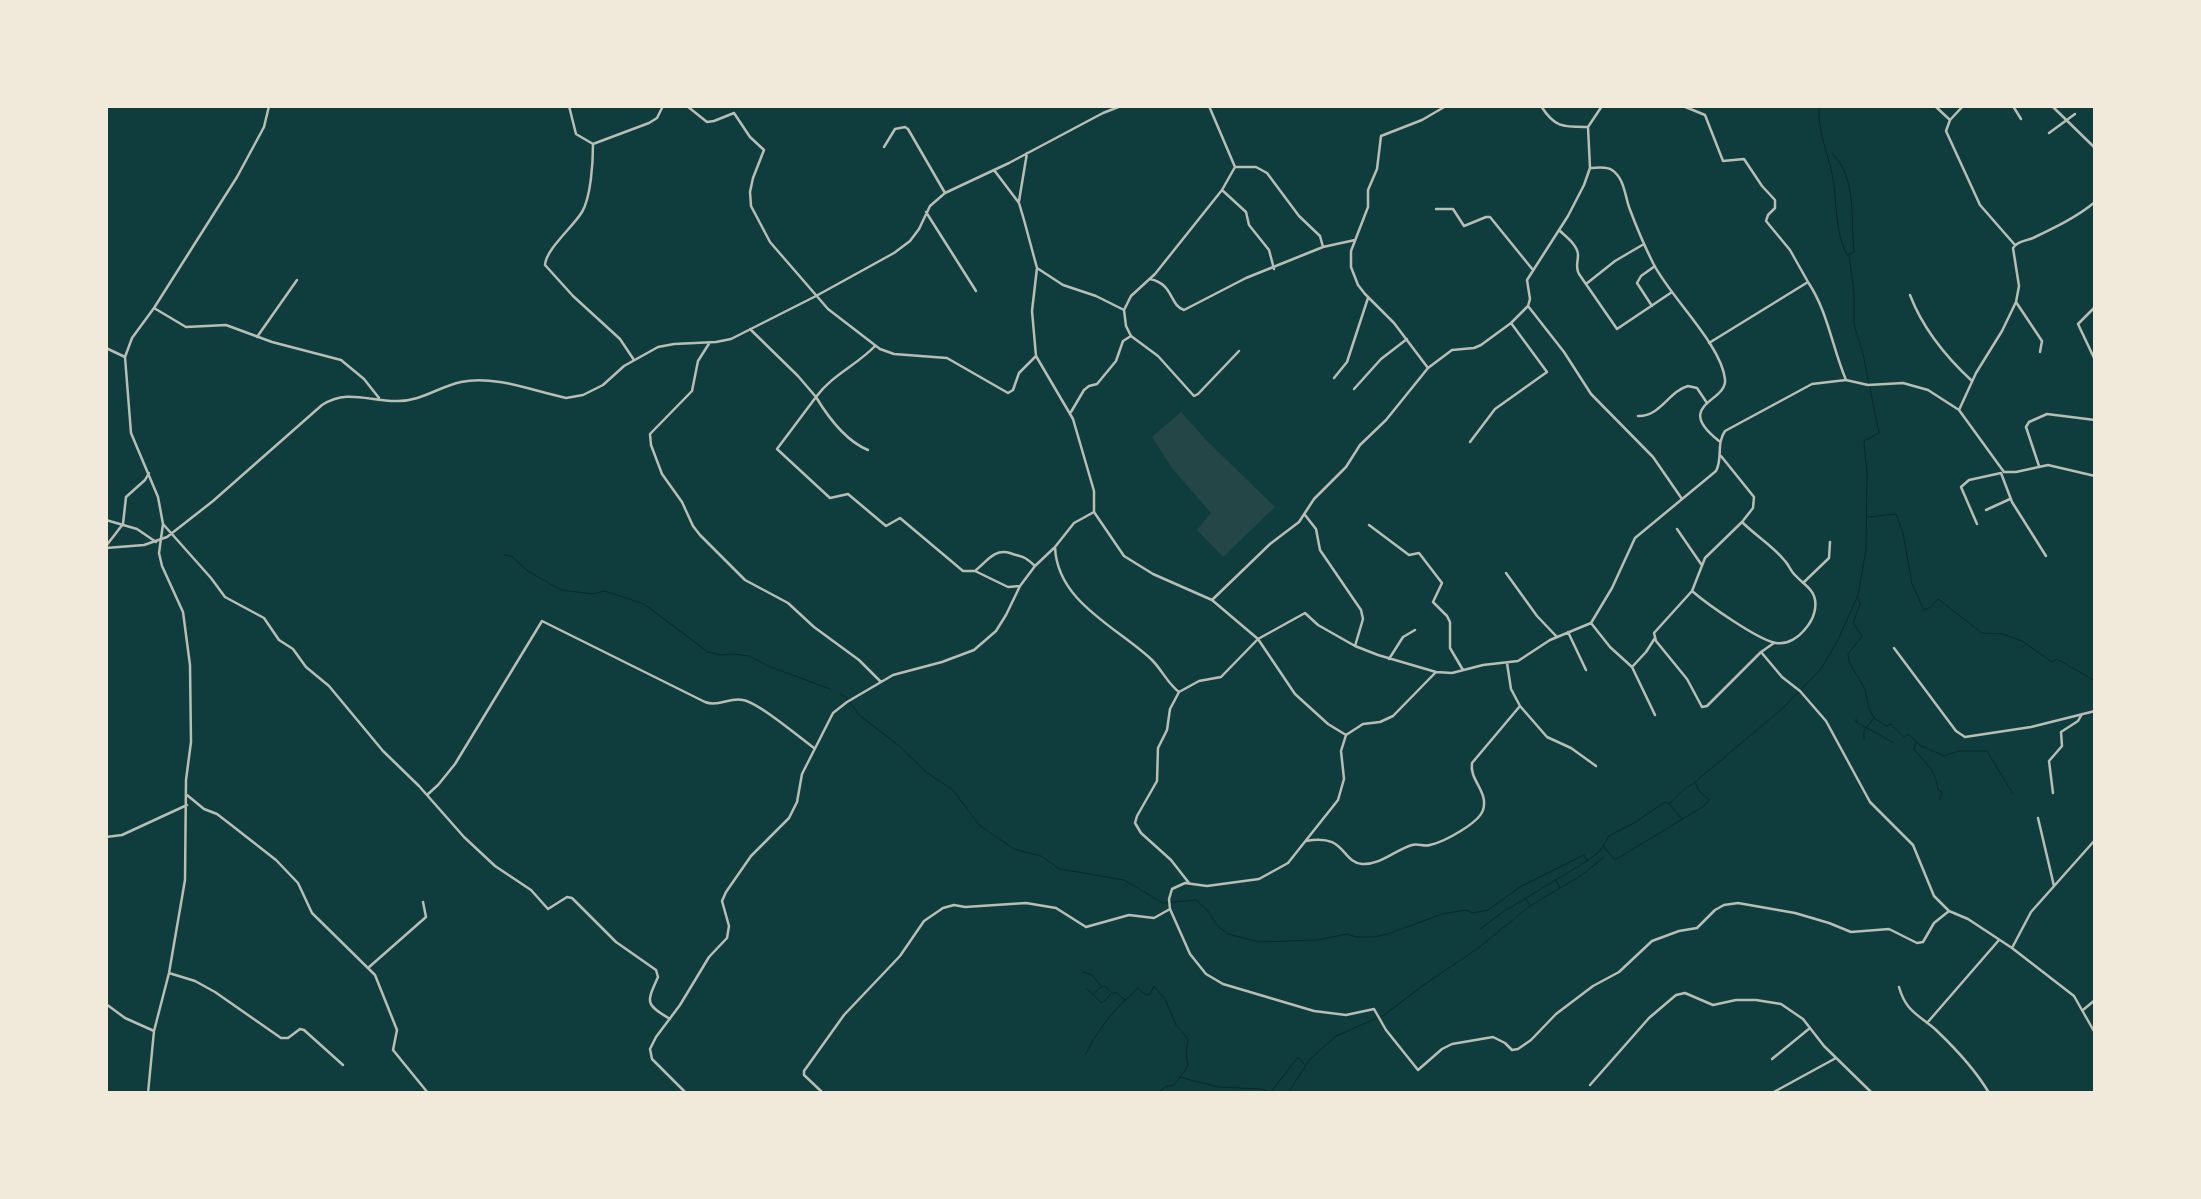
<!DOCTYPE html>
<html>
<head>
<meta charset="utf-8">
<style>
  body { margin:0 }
  #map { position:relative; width:2201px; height:1199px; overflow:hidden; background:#0f3d3e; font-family:"Noto Sans",sans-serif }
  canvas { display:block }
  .frame { position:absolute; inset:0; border:108px solid #f1e9da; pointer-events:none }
</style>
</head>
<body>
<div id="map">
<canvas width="2201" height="1199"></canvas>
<div class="frame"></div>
</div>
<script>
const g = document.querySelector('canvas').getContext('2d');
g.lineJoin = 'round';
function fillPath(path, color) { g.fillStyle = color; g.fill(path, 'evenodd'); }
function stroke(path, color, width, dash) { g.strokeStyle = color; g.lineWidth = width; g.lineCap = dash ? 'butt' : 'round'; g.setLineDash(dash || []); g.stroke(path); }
const green = new Path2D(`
  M1181,412L1207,441L1275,507L1223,557L1197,530L1211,513L1172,468L1152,437Z`);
const stream = new Path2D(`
  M1832,153C1858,180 1850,217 1854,252L1850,254
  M1868,517L1896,514L1903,533L1912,584L1924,610L1931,607L1938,599L1982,633L2003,634L2022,641L2052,662L2057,659L2095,681
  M504,555L511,556L528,571L561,590L592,594L605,591L644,604L708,652L721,655L734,654L749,656L768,666L830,689
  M1858,597L1860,604L1853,623L1862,636L1848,654L1849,662L1865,689L1869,709L1874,718L1886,726L1891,724L1904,737L1908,734L1920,745L1944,756L1959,751H1987L2013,794
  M840,694L846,697L859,715L898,745L926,772L953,790L979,825L1014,849L1041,856L1060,869L1124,880L1163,903L1196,900L1208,911L1218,926L1228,934L1259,942L1317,940L1347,934L1356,937H1374L1388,934L1442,914L1466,910L1473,913L1488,910L1520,887L1584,855L1587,861
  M1856,719V722L1894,743
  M1864,739V731L1874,718
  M1916,742L1914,749C1926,764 1935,768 1938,790L1942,792L1940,800
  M1682,819L1669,804L1684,789L1694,783
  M1603,846L1615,860L1704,806L1709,800L1699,791L1695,782L1783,708L1821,669L1838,640L1858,595L1866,549L1867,474L1864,441L1879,433L1863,354L1854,324V293L1849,254L1847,255C1835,232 1837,204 1833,179C1829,155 1817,131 1819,106
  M1556,880L1560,888
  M1526,899L1530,905
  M1480,929L1503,912L1587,861L1600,851L1609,836L1634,823L1665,802L1669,804
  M1083,972L1092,975L1102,987L1105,986L1112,993H1117L1125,1000
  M1087,989L1102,1003L1111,994
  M1093,994L1101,987
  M1085,1055C1094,1037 1106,1020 1120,1005C1126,999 1132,996 1137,988L1146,995L1150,994L1154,986L1165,999L1176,1025L1188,1039L1186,1052L1188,1066L1174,1085L1165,1087L1158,1093
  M1179,1077L1218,1087L1261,1089L1273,1093
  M1271,1092L1298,1057L1305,1065
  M1288,1093L1310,1059L1336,1036L1384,1015L1425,984L1477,949L1530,906L1582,875L1604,857`);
const minor = new Path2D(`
  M569,106L576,134L593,144
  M687,106L707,122L714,121L734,113L750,137L764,150L753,178L750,192L751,206L770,242L828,309L880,349L894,354L947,358L1008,393L1013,390L1019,373L1036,356
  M1209,106L1235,167L1222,190L1155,274L1131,296L1124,310L1126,326L1131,336L1158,356L1194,396L1198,394L1239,351
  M1541,106C1555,128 1563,127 1588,127
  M1642,106H1648
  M1683,106L1705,115L1723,161L1744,159L1762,186L1775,200V208L1768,215L1766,221L1790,250L1808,282
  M1935,106L1950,120
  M1963,106L1950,120L1946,131L1980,205L2015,245
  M2013,106L2021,119
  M2052,106L2095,148
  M2049,133L2075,114
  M593,144C593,162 591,197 582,212C573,227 546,249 545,265L573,296L620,339L634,360
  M593,144L649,123L657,118L663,106
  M884,147L895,129L905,127L908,129L945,193
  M1235,167H1256L1267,173L1299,216L1320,236L1323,247L1355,240
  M1590,168C1597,168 1606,166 1612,170C1624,178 1625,195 1629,207C1636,226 1644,245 1653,263C1670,297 1721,344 1725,379C1728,402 1672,404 1719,441
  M1222,190L1246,212L1249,225L1269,250L1274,269
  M1019,201L1027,153
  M1436,209H1453L1464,226L1486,217H1490L1533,270
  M926,212L976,291
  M1559,230C1565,236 1578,245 1578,255C1578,264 1575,266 1579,274L1617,329L1672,292
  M1037,268L1063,285L1096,296L1124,310
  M1150,279C1174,284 1169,305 1184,310L1246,278L1323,247
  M1586,284L1615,261L1644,244
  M1910,295C1923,329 1946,357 1972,381
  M2016,302L2042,341L2040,352
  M1528,306L1564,352L1591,394L1653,457L1682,499
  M1652,306L1637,283L1641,276L1655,266
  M2095,307L2078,324L2095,360
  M154,308L186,327L226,325L272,342L341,360L364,379L379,398
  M750,329L798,376L816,397L777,449L830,498L848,494L886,526L900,518L963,571H975L1008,587L1020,586
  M257,337L297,280
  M710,342L698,361L692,391L650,434L651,445L662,474L682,502L693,526L700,535L745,580L788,603L814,627L859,660L881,682
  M1709,343L1808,282C1828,312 1832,347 1846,380
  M106,348L125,357
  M1428,368L1394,323L1365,294L1358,285L1351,267V251L1368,207V190L1377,169L1381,136L1422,120L1446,106
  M1334,378L1347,362L1368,298
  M1354,389L1381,359L1407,339
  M1959,410L1976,373L2002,331L2016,302L2019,286L2013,248C2017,241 2026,241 2033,238C2054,228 2077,217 2095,202
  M1071,412L1084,390L1089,386L1097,384L1116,361L1123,341L1131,336
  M1638,416C1660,417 1669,391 1688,386L1697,388L1707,403
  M1470,442L1495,409L1547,372L1511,323
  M868,450C846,441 828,417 816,397C832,375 857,365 875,346
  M1721,456L1754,497L1753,508L1742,522C1756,536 1773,546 1785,561C1789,565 1791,572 1796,576C1802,583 1811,587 1814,596C1818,607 1813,620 1806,628C1799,637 1788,645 1776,643C1758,640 1707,604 1692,591L1705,558L1742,522
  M2039,466L2026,427L2029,422L2047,414L2095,420
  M2001,473L2012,502L2046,556
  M1986,510L2010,499
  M1094,512L1124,556L1153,574L1212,600L1258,639L1305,613L1318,625L1355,646L1378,655L1436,672L1452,673L1483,665L1518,661L1550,640L1591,623L1612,588L1635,538L1716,471C1723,458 1716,444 1725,431L1812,384L1846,380L1868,385L1903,383L1928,390L1959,410L2004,472H2016L2048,465L2095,476
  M1305,515L1316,529L1320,550L1361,610L1363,619L1355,646
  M106,520L137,529L156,542
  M163,524L211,578L225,597L264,618L279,640L293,649L306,667L329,686L383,751L419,786L464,837L495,866L531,890L548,909L567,897L572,898L616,942L656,970L658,977C647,1002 644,1004 670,1019
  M1977,524L1961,487L1969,480L2001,473
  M1369,525L1409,555L1419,553L1442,583L1433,602L1447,616L1450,622V648L1463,670
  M1677,529L1701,564
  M106,546L123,524L126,497L145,480L149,473
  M1055,547C1057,602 1117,627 1152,660C1162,670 1168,684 1179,692L1199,681L1221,677L1258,639L1295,694L1328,724L1346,735
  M106,548L144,545L167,537L213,501L322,405C347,389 368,401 396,401C420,402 438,387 461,382C495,375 533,391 566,398L583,395L603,385L624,366L658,347L674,344L716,342L731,339L816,296L894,253L910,241L919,229L930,206L945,193L1009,163L1103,113L1121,106
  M976,570C987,561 995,548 1010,553C1023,558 1022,554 1035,566
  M1506,573L1537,616L1557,637
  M1803,583L1829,558L1830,542
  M1692,591L1654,633L1656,641L1687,679L1702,707L1707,706L1761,652L1774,643
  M1212,600L1270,544L1299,522L1314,499L1346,467L1360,445L1386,420L1428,368L1452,350L1474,348L1481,345L1511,323L1528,306L1530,299L1527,280L1568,216L1584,185L1590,168L1588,127L1602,106
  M1591,623L1610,647L1632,667L1655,715
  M1568,632L1586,670
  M1894,648L1956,731L1965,737L2031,727L2095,711
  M1761,652L1782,677L1800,691L1826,721L1870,802L1913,845L1934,896L1949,911L1968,919L2012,948L2074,996L2095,1033
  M1389,659L1403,637L1415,630
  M1632,667L1646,652L1655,638
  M1179,692L1170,709L1167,730L1158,748L1157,781L1137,816L1135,823L1141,833L1171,860L1189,883
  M1520,706L1547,737L1571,748L1596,766
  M2053,793L2049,761L2062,746L2061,732L2078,721L2082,714
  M187,795L204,809L217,814L230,824L276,860L298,883L312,913L375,975L397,1030L393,1050L428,1093
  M427,795L438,785L455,764L542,621L705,702C718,707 730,697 743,700C759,703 799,737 814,748
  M2038,818L2054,886
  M106,837L122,835L187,805
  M1306,841C1346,833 1341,862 1362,864C1381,865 1395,850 1412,845C1418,843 1424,847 1430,845C1444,842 1479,823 1483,810C1489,792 1469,780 1472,763L1520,706L1511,689L1507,663
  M1170,909L1190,954L1206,974L1223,984L1314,1011L1346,1015L1374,1009L1386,1030L1418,1070L1442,1049L1452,1044L1493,1037L1505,1043L1512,1050L1518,1049L1531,1040L1556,1014L1593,986L1619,972L1652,941L1679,931L1697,928L1715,910L1724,905L1738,903L1795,913L1829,923L1851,932L1889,929L1917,943L1923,942L1934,923L1949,911
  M2012,948L2031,912L2095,840
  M368,968L426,917L423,902
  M169,973L195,981L215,992L281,1038H288L300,1029L304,1030L343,1065
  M1899,987C1906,1012 1919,1015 1936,1030C1956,1049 1975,1069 1989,1093
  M106,1004L125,1018L154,1031
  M2083,1010L2095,1000
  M1927,1023L1999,940
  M1772,1059L1810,1028
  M1590,1085L1649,1018L1676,995L1685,993L1713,1005L1736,1000H1756L1781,1004L1803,1019L1824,1046L1872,1093
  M148,1093L154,1031L169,973L185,880L186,780L191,742L190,665L183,612L162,566L159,553L163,524L158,497L131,433L125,357L132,338L154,308L237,177L264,127L269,106
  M686,1093L652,1059L650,1049L656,1037L680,1005L709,957L727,938L729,926L722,901L726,892L751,856L789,818L797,802L802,774L833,713L847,702L893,675L942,662L974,650L996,631L1006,615L1020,586L1035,566L1055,547L1074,523L1094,512V491L1073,419L1036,356L1032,311L1037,268L1024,220L1019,203L994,170
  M823,1093L804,1075V1071L844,1015L900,956L924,921L943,908L954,905L965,907L1026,903L1056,908L1086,927L1129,915L1154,918L1170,909L1169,899L1172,889L1185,883L1207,886L1259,879L1288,863L1338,800L1344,779L1341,751L1346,735L1363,724L1380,722L1393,716L1436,672
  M1772,1093L1836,1058`);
fillPath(green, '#244646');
stroke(stream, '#0a2a2b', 1);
stroke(minor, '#b8beb3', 2.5);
</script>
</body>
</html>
